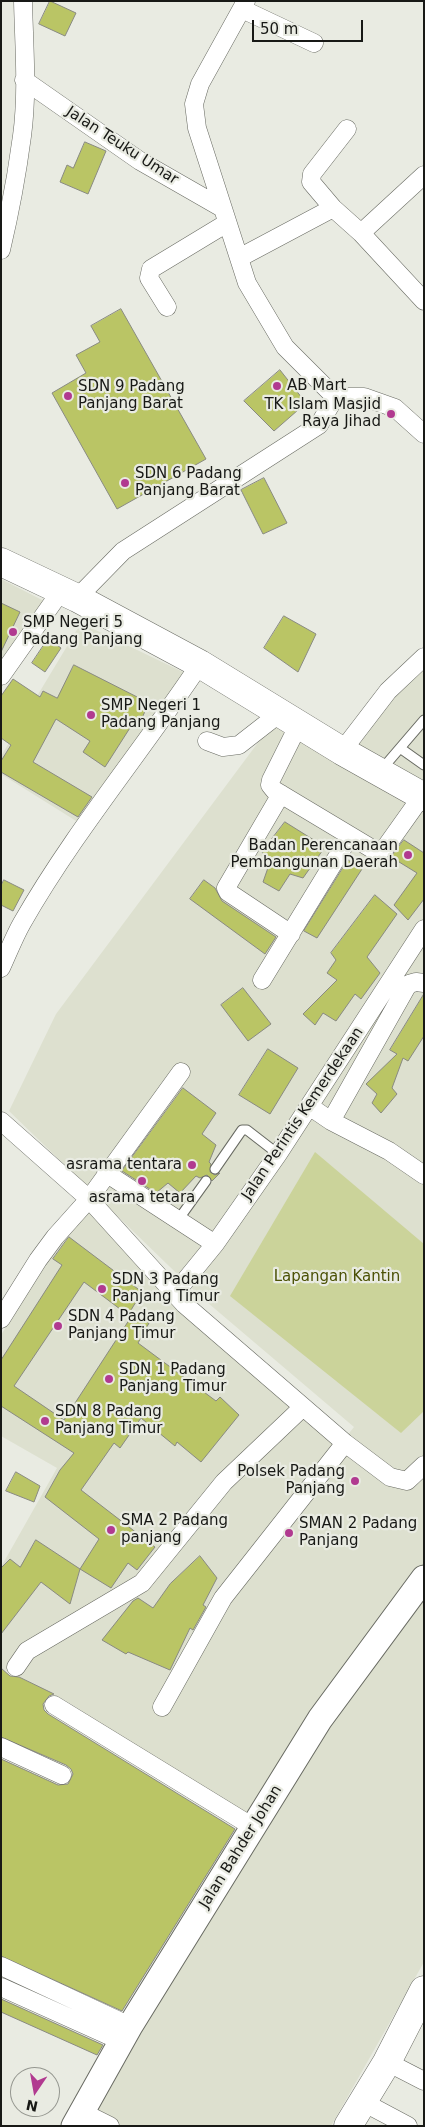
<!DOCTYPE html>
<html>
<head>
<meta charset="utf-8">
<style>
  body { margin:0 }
  #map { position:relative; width:425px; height:2127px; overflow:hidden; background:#e9ebe2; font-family:"DejaVu Sans",sans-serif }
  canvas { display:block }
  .frame { position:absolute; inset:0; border:2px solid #181916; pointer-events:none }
  .north { position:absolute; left:10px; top:2067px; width:50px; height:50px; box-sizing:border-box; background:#e9ebe2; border:1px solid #959790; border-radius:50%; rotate:192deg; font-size:14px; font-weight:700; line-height:20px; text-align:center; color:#181916 }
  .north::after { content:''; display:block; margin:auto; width:18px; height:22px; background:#b13a90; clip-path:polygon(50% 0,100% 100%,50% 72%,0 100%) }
  .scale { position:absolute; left:252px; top:20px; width:111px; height:22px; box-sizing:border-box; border:2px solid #181916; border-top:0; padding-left:6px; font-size:15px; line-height:18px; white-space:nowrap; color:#181916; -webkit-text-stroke:4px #e9ebe2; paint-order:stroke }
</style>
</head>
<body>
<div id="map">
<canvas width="425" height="2127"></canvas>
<div class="frame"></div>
<div class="north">N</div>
<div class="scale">50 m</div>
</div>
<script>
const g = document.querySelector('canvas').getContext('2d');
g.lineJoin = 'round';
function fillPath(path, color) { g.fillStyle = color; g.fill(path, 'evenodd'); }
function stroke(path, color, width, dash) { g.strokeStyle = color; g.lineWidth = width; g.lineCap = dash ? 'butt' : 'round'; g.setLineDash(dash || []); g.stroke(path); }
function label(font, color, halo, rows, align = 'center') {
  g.font = font + ' "DejaVu Sans",sans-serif'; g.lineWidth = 4.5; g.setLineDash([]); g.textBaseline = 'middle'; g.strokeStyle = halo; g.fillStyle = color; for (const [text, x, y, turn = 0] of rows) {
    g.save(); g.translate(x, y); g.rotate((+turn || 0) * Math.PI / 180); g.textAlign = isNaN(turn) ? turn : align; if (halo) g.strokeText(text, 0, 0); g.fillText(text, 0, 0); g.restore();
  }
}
const built = new Path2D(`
  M1,579L46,602L1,662Z
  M81,623L185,673L81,824L1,774V756Z
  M424,662V1962L331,2126H118L87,2110L259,1824L66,1701L1,1668V1567L57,1468L1,1436V1335L59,1241L88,1209L342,1442L354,1427L201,1297L9,1111L56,1014L280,713L342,751Z`);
const green = new Path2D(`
  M315,1152L424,1244V1411L401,1433L230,1296Z`);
const building = new Path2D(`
  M50,1L76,13L65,36L39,24Z
  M85,142L106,151L88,194L60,182L67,165L73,168Z
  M121,309L206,459L117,509L52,393L86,373L76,355L100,342L91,326Z
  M280,370L306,403L274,431L244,401Z
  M264,478L287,523L263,534L241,490Z
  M1,603L20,612L1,652Z
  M284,616L316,634L298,672L264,648Z
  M48,639L61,648L45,672L32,663Z
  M74,665L149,703L140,722L135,720L105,767L83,752L90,741L56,719L33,762L92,797L78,817L1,772V761L11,745L1,738V696L13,679L40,697L43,691L57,698Z
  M285,822L325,847L303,878L290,874L279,891L263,882L270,862L262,852Z
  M404,840L424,853V899L408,920L394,905L417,873L391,857Z
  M348,860L362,869L317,938L304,931Z
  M4,880L24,890L13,911L1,905V886Z
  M204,880L215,888L222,901L276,937L265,954L190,899Z
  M375,895L397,914L367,957L380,973L361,999L355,994L336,1021L323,1013L315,1025L303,1014L337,980L327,973L336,960L331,953Z
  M243,988L271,1024L248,1041L221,1005Z
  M424,994V1036L408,1061L403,1058L392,1088L397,1094L381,1113L372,1103L377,1094L366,1084L397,1054L390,1050Z
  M268,1049L298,1068L270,1114L239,1095Z
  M183,1088L216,1113L202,1134L216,1145L209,1162L211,1164L210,1172L215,1175L220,1173L212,1181L207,1175L200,1178L196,1176L180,1193L168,1183L156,1193L122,1171Z
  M69,1237L142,1292L128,1315L84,1282L14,1386L64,1420L133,1314L149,1323L138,1343L216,1401L220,1397L239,1415L201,1462L177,1442L175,1446L141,1418L120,1448L114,1443L81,1490L155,1547L137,1570L128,1563L111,1588L80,1569L99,1539L45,1497L60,1470L74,1453L1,1406V1360L62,1265L53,1259Z
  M16,1472L40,1486L34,1502L6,1491Z
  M36,1540L80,1569L70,1604L41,1582L1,1634V1568L10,1559L20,1567Z
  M200,1556L217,1578L203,1605L206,1607L193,1630L190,1628L170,1670L128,1652L126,1654L102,1640L133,1601L138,1598L153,1608L170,1584Z
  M1,1668L10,1676L19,1677L54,1694L49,1696L43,1704L44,1710L48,1714L235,1829L122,2011L1,1956V1759L58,1785L68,1784L73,1774L71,1769L66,1765L1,1737Z
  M1,1999L103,2045L97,2055L1,2012Z`);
const service = new Path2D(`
  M400,748L424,765
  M382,769L424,720
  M215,1169L242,1130H247L278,1154
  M178,1220L206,1181`);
const minor = new Path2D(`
  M246,1L200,84L194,104L197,128L247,283L285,347L335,397H364L395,408L424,434
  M242,9L314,43
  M24,80L140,161L222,208
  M347,129L312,174L311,182L333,208L361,233L424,301
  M361,233L424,175
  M1,250C10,212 17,174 22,136C28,92 24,46 23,1
  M239,258L333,208
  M167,307L149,278L151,269L227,223
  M77,598L123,551L319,425L335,397
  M1,676L61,591
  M299,724L271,780L270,785L274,790L374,850H380L385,848L422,796
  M207,741L223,747L239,745L280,713
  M342,751L388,691L424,657
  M281,794L226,888L228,892L291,934
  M1,968C8,953 14,937 22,923C74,832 142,751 200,664
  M262,980L350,836
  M309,1106L331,1121L406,988L409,984L416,982L424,983
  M1,1121L89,1199L184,1304L345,1443L390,1477L407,1481L424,1465
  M331,1121L389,1151L424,1175
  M106,1173L215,1244
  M175,1293L215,1244L278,1154L424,929
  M1,1319L38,1260L55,1237L89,1199L181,1072
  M16,1667L27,1651L142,1583L224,1482L303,1407
  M54,1705L253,1827
  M162,1707L223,1598L345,1443
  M1,1747L62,1775
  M1,1966L130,2026
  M1,1987L121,2041
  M387,2062L424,2081
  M363,2102L408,2126
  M82,2112L110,2126`);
const secondary = new Path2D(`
  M74,2126L130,2026L320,1719L424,1578`);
const trunk = new Path2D(`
  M1,562L77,598L200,664L342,751L424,797
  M348,2126L387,2062L424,1990`);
const markers = [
  [277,386,5,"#b13a90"],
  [68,396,5,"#b13a90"],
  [391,414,5,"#b13a90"],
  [125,483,5,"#b13a90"],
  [13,632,5,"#b13a90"],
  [91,715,5,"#b13a90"],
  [408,855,5,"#b13a90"],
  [192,1165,5,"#b13a90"],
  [142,1181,5,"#b13a90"],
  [102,1289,5,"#b13a90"],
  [58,1326,5,"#b13a90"],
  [109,1379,5,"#b13a90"],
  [45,1421,5,"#b13a90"],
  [355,1481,5,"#b13a90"],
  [111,1530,5,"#b13a90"],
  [289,1533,5,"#b13a90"]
];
const streetNames = [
  ["Jalan Teuku Umar",122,146,33],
  ["Jalan Perintis Kemerdekaan",303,1114,-56],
  ["Jalan Bahder Johan",241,1847,-58]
];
const poiNames = [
  ["AB Mart",287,386],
  ["SDN 9 Padang",78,387],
  ["Panjang Barat",78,404],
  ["TK Islam Masjid",381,405,"right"],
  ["Raya Jihad",381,422,"right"],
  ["SDN 6 Padang",135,474],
  ["Panjang Barat",135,491],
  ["SMP Negeri 5",23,623],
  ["Padang Panjang",23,640],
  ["SMP Negeri 1",101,706],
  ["Padang Panjang",101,723],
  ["Badan Perencanaan",398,846,"right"],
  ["Pembangunan Daerah",398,863,"right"],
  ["asrama tentara",182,1165,"right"],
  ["asrama tetara",142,1198,"center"],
  ["SDN 3 Padang",112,1280],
  ["Panjang Timur",112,1297],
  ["SDN 4 Padang",68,1317],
  ["Panjang Timur",68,1334],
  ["SDN 1 Padang",119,1370],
  ["Panjang Timur",119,1387],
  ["SDN 8 Padang",55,1412],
  ["Panjang Timur",55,1429],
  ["Polsek Padang",345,1472,"right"],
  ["Panjang",345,1489,"right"],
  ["SMA 2 Padang",121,1521],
  ["panjang",121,1538],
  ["SMAN 2 Padang",299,1524],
  ["Panjang",299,1541]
];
const parkNames = [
  ["Lapangan Kantin",337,1277]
];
fillPath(built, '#dde0cf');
fillPath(green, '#cbd39a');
fillPath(building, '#bac565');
stroke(building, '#898a82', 1);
stroke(service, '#686a62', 11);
stroke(minor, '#686a62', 19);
stroke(secondary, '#686a62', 27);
stroke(trunk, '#686a62', 29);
stroke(service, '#fff', 9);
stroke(minor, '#fff', 18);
stroke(secondary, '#fff', 25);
stroke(trunk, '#fff', 28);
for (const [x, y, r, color] of markers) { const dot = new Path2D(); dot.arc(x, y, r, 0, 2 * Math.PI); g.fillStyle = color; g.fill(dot); stroke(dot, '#e9ebe2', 2); }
label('15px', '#181916', '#e9ebe2', streetNames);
label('15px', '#181916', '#e9ebe2', poiNames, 'left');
label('15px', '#4b5105', '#e9ebe2', parkNames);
</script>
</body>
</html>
